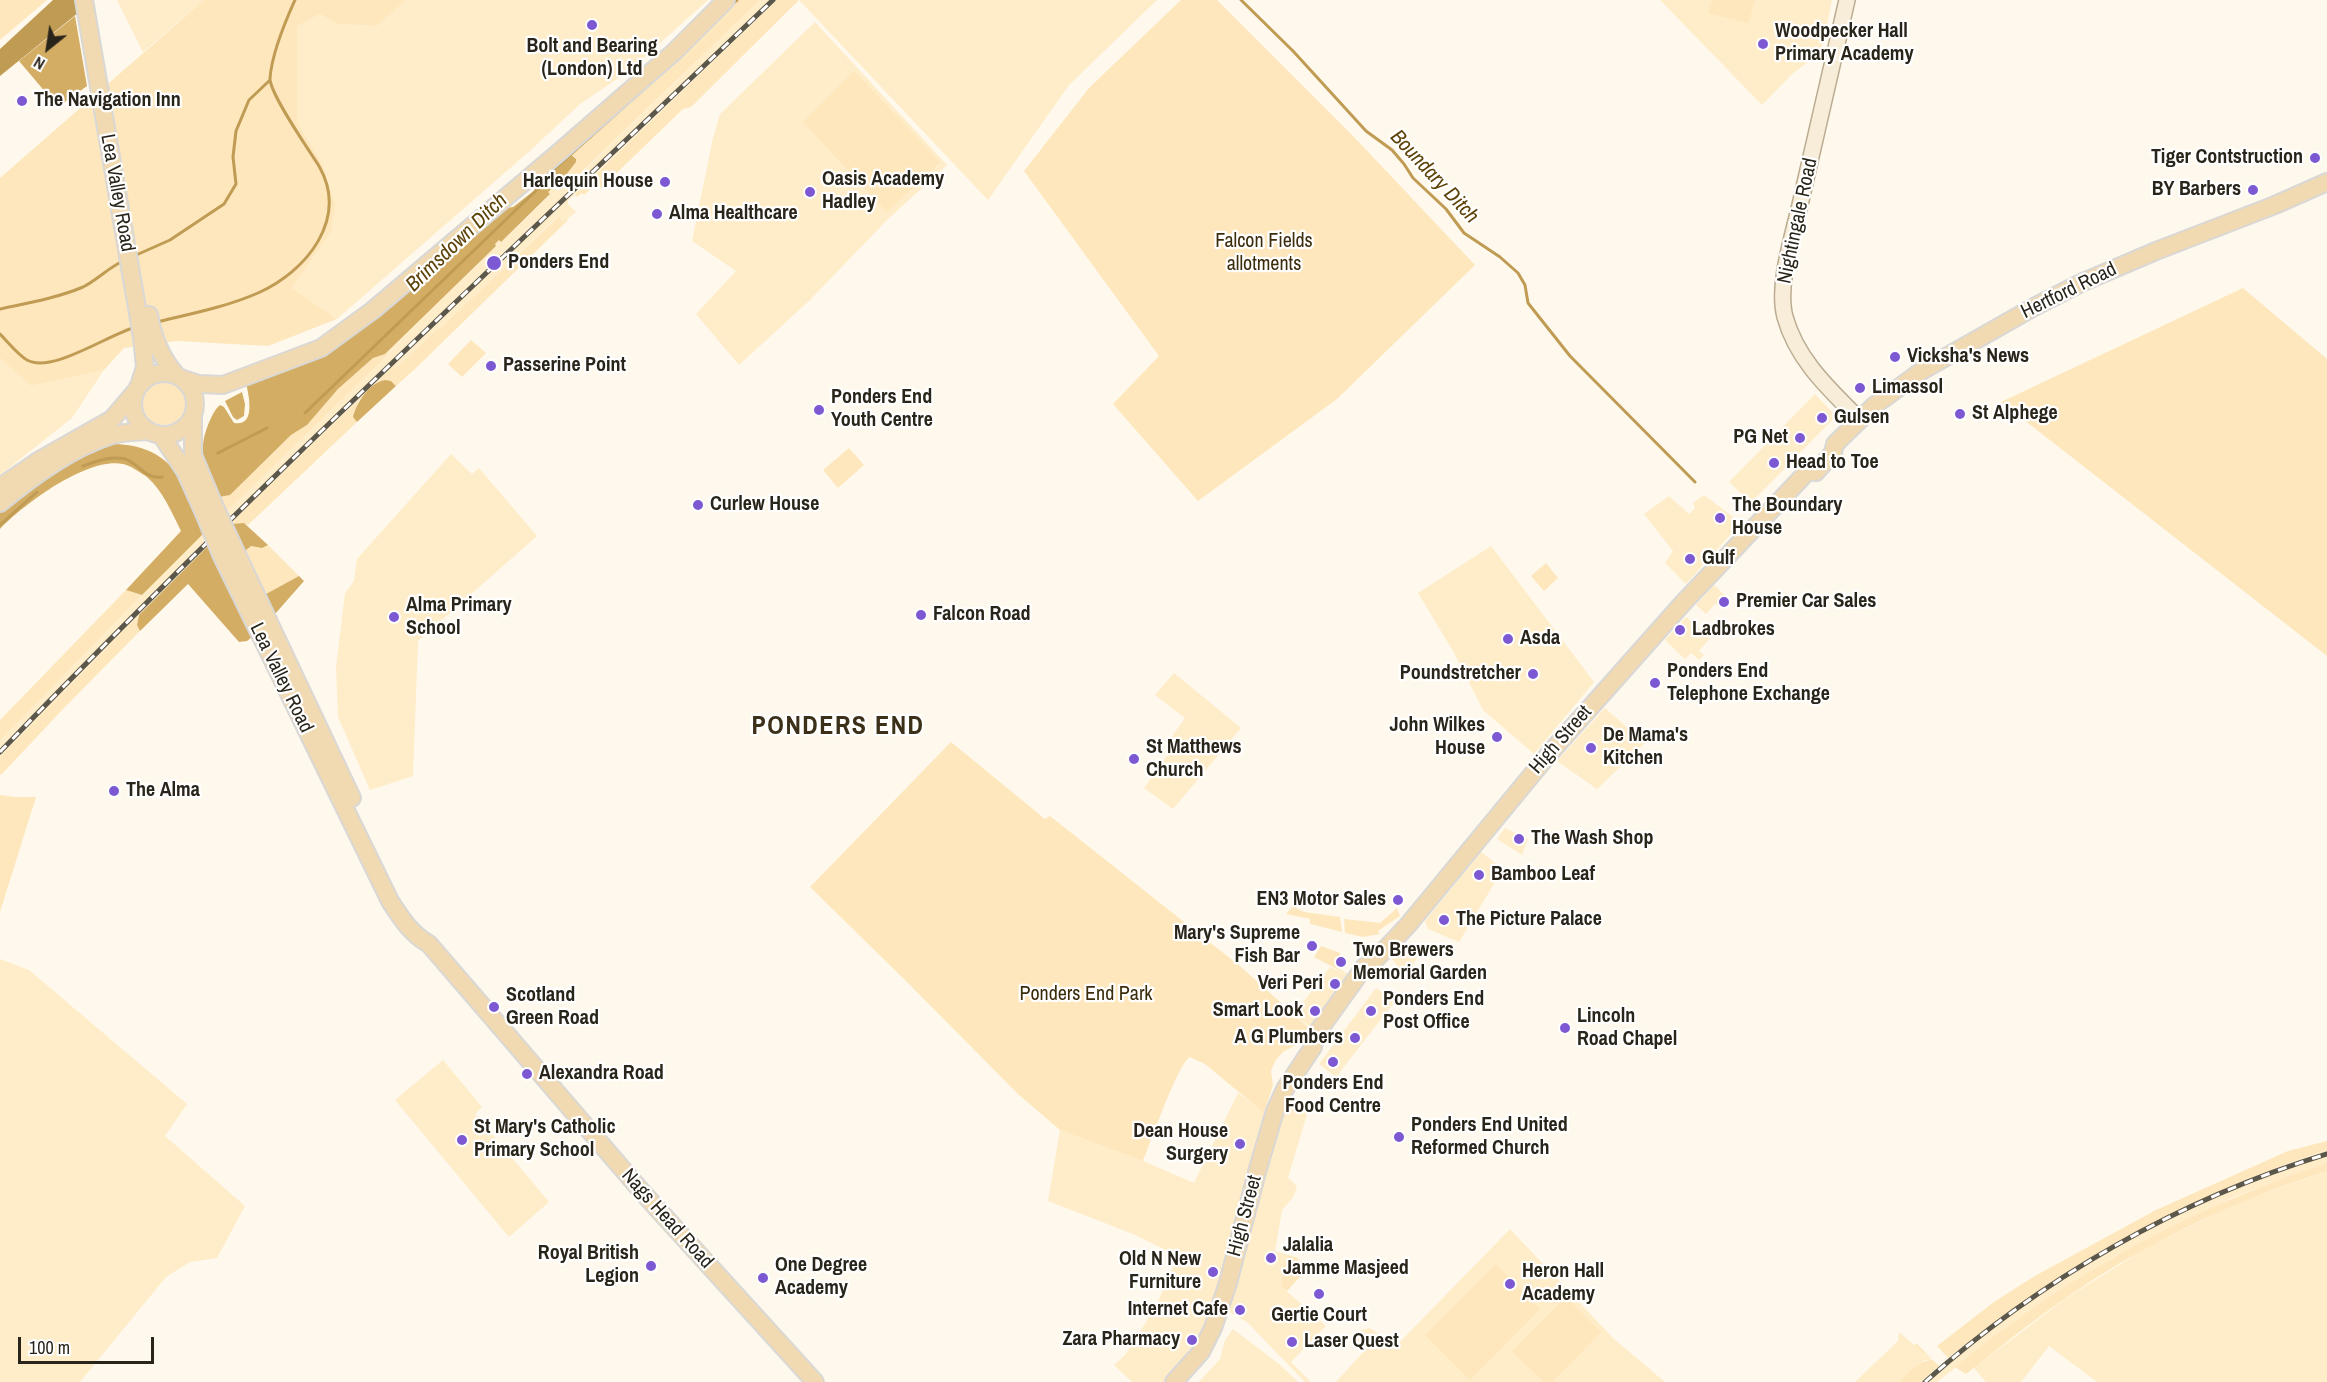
<!DOCTYPE html>
<html>
<head>
<meta charset="utf-8">
<style>
  body { margin:0 }
  #map { position:relative; width:2327px; height:1382px; overflow:hidden; background:#fff9ed; font-family:"Archivo Narrow",sans-serif }
  canvas { display:block }
  .north { position:absolute; left:18px; top:18px; width:60px; height:60px; -webkit-text-stroke:4px #fff; paint-order:stroke; rotate:210deg; font-size:16px; font-weight:700; line-height:24px; text-align:center; color:#2a251a }
  .north::after { content:''; display:block; margin:auto; width:21px; height:27px; background:#2a251a; clip-path:polygon(50% 0,100% 100%,50% 72%,0 100%) }
  .scale { position:absolute; left:18px; top:1337px; width:136px; height:27px; box-sizing:border-box; border:3px solid #2a251a; border-top:0; padding-left:8px; font-size:18px; line-height:21px; white-space:nowrap; color:#2a251a; -webkit-text-stroke:4px #fff; paint-order:stroke }
</style>
</head>
<body>
<div id="map">
<canvas width="2327" height="1382"></canvas>
<div class="north">N</div>
<div class="scale">100 m</div>
</div>
<script>
const g = document.querySelector('canvas').getContext('2d');
g.lineJoin = 'round';
function fillPath(path, color) { g.fillStyle = color; g.fill(path, 'evenodd'); }
function stroke(path, color, width, dash) { g.strokeStyle = color; g.lineWidth = width; g.lineCap = dash ? 'butt' : 'round'; g.setLineDash(dash || []); g.stroke(path); }
function label(font, color, halo, rows, align = 'center') {
  g.font = font + ' "Archivo Narrow",sans-serif'; g.lineWidth = 4.5; g.setLineDash([]); g.textBaseline = 'middle'; g.strokeStyle = halo; g.fillStyle = color; for (const [text, x, y, turn = 0] of rows) {
    g.save(); g.translate(x, y); g.rotate((+turn || 0) * Math.PI / 180); g.textAlign = isNaN(turn) ? turn : align; if (halo) g.strokeText(text, 0, 0); g.fillText(text, 0, 0); g.restore();
  }
}
const built = new Path2D(`
  M117,0H204L143,52Z
  M406,0H708L630,70L580,104L532,149L337,319L292,288L331,232L321,161L297,122L296,26L320,14L337,24L377,26Z
  M760,0H777L568,200V204L576,212L563,222L557,217L440,330L438,328L397,367L395,366L185,568L0,757V741L178,558L386,357L385,354L496,246L495,244L499,240L501,242L550,195L548,192L553,187L558,191L566,184L568,186Z
  M799,0H1157L1069,85L988,200Z
  M1660,0H1832L1827,25L1820,26L1819,32L1824,35L1820,53L1792,74L1762,105Z
  M815,22L947,165L887,220L810,300L739,365L696,314L736,271L692,241L713,138L720,114Z
  M0,358L31,386L104,370L72,418L0,475Z
  M1815,394L1836,416L1751,503L1729,482Z
  M451,454L472,474L479,468L537,536L418,641L413,776L370,790L338,717L336,667L345,593L354,581L357,559Z
  M1704,495L1741,523L1686,584L1665,563L1673,551L1644,514L1669,496L1689,514L1695,508L1693,503Z
  M1491,546L1594,682L1534,754L1483,710L1453,651L1418,593Z
  M1714,585L1730,600L1722,609L1715,604L1706,614L1696,605Z
  M1686,617L1710,638L1699,651L1704,655L1699,660L1691,653L1685,659L1665,640Z
  M1174,673L1241,728L1173,809L1144,788L1176,743L1170,739L1185,718L1155,695Z
  M1605,708L1645,743L1597,789L1557,761Z
  M1505,828L1528,839L1522,855L1497,839Z
  M1481,852L1503,869L1459,942L1428,929L1425,921Z
  M1410,943L1422,948L1410,971V977L1408,981L1392,959L1404,945Z
  M0,959L29,970L187,1104L165,1136L245,1206L217,1258L190,1262L166,1277L80,1382H0Z
  M1330,967L1350,976L1312,1029L1294,1014Z
  M1376,988L1395,1001L1336,1077L1319,1064Z
  M443,1060L482,1107L475,1114L549,1202L509,1237L395,1100Z
  M1238,1093L1268,1115L1206,1336L1170,1382H1132L1114,1365L1125,1355L1155,1308L1178,1256L1133,1234L1048,1201L1060,1130L1143,1161L1194,1183Z
  M1293,1099L1308,1111L1288,1178L1297,1186L1294,1196L1282,1210L1275,1251L1288,1255L1284,1262L1282,1287L1326,1326L1291,1362L1311,1382H1305L1247,1322L1228,1311L1226,1307L1285,1104Z
  M2327,1150V1163L2234,1197L2112,1258L2019,1318L1937,1382H1920L2003,1315L2117,1241L2236,1184Z
  M2327,1171V1382H2097L2049,1346L2021,1382H1986L1974,1368L2065,1299L2151,1245L2242,1201Z
  M1510,1229L1614,1339L1665,1382H1336L1367,1348L1357,1340L1355,1334L1357,1331L1370,1328L1396,1346Z
  M1233,1329L1279,1364L1298,1382H1199L1220,1359L1225,1340Z
  M1899,1332L1933,1361L1925,1360L1915,1366L1900,1382H1855L1898,1341Z`);
const green = new Path2D(`
  M0,0H47L0,40Z
  M204,0H406L377,26L337,24L320,14L297,26V122L321,161L335,204L331,232L292,288L337,319L268,346L177,341L124,348L104,370L31,386L0,358V178Z
  M734,0H760L567,186L562,180L576,162L573,156L569,153Z
  M777,0H799L691,107L683,109L601,188L597,183L584,195L582,193L577,197L575,195L568,201Z
  M1181,0H1217L1355,138L1475,265L1337,399L1198,501L1113,404L1159,356L1024,171L1089,88Z
  M1712,0H1755L1748,23L1708,13Z
  M854,71L940,162L887,212L803,122Z
  M558,217L563,222L567,219L568,220L415,369L396,386L391,381H378L395,365L397,367L438,328L440,329Z
  M2243,288L2327,359V656L2001,402Z
  M471,340L486,353L462,377L448,364Z
  M385,354L387,356L225,513L219,497L230,495L291,435L307,425L338,389L373,358Z
  M142 403a22 22 0 1 1 44 0a22 22 0 1 1-44 0Z
  M359,400L353,417L357,422L248,525L244,523L230,524Z
  M849,448L864,465L838,488L823,470Z
  M268,545L299,576L266,594L245,551L251,546L262,548Z
  M1546,563L1558,578L1544,591L1531,576Z
  M126,590L142,595L0,741V720Z
  M139,615L137,625L140,631L64,708L1,775L0,774V757Z
  M951,742L1045,819L1050,816L1241,967L1309,1028L1299,1043L1283,1052L1275,1061L1271,1071L1273,1085L1264,1113L1205,1064L1190,1057C1178,1063 1150,1144 1143,1161L1060,1130L1018,1094L906,981L810,887Z
  M0,795L15,797H36L0,912Z
  M1293,906L1304,912L1340,917L1342,932L1310,924V919L1286,914Z
  M1397,908L1400,916L1378,931L1380,934L1363,937L1345,933L1344,919L1380,923Z
  M1321,946L1340,953L1342,963L1339,968L1350,976L1314,957Z
  M2327,1141V1150C2186,1197 2064,1266 1948,1358L1937,1346L1994,1302L2033,1277L2156,1210L2288,1151Z
  M2327,1163V1171C2223,1204 2125,1253 2038,1318C2013,1336 1990,1356 1966,1374L1955,1367C2071,1273 2186,1210 2327,1163Z
  M1288,1255L1298,1258L1299,1262L1301,1260L1309,1267L1287,1291L1282,1287C1281,1276 1282,1265 1288,1255Z
  M1496,1264L1540,1309L1470,1380L1425,1335Z
  M1566,1297L1601,1332L1552,1382H1544L1512,1351Z
  M1916,1343L1939,1366L1920,1382H1900C1909,1372 1918,1360 1933,1360L1915,1346Z`);
const forest = new Path2D(`
  M75,16L87,86L58,107L19,61Z
  M569,153L576,159V162L562,180L548,192L550,194L501,242L499,240L495,244L496,246L385,354L373,358L338,389L307,425L291,435L230,495L219,497C207,470 196,455 208,425C211,418 214,410 220,405L224,407L234,423C256,427 249,396 246,383L374,319L393,305L466,238L506,208L513,207L535,190L531,185Z
  M385,380L391,381L396,386L357,422L353,417C357,402 369,383 385,380Z
  M242,392L245,404L244,416L237,420L233,417L225,401Z
  M110,444C136,444 158,450 175,471L204,533L142,595L126,590L181,531C172,513 163,491 147,477C141,473 130,465 123,464C87,457 24,504 0,529V512C35,486 69,459 110,444Z
  M244,523L268,545L262,548L251,546L245,551L230,524Z
  M210,544L252,637L247,641L239,642L188,584L140,631L137,625L139,615Z
  M299,576L304,581L275,614L266,594Z`);
const water = new Path2D(`
  M53,0H94L0,76V49Z`);
const stream = new Path2D(`
  M1241,0L1293,51L1366,131L1392,150L1404,164L1413,178L1446,209L1464,233L1500,257L1518,273L1525,285L1528,303L1570,356L1695,482
  M731,5L737,0
  M134,256L170,240L224,204L236,184L233,157L236,131L249,100L269,81
  M0,309C28,303 57,298 83,287C97,280 108,268 123,261
  M157,322C190,314 226,307 258,293C307,271 349,219 319,166C309,150 269,93 270,78C272,54 285,22 295,0
  M0,334C8,342 17,354 27,360C52,374 109,334 136,327
  M305,413L546,181L550,173L644,89
  M218,453L267,428
  M83,466C97,461 110,456 125,459C139,463 145,480 162,477
  M0,525L37,492`);
const secondary = new Path2D(`
  M1847,0C1832,65 1817,131 1802,196C1795,230 1776,283 1785,317C1797,360 1829,389 1859,419`);
const primary = new Path2D(`
  M84,0L142,337L145,367L139,386
  M149,315C153,339 161,358 177,376
  M133 404a31 31 0 1 1 62 0a31 31 0 1 1-62 0Z
  M183,379L199,384L223,385L321,348L373,310L557,154L674,52L726,0
  M193,417V455L213,503
  M161,435L185,471L204,513
  M0,487L38,461L112,419L135,392
  M0,503C33,476 71,448 112,435C124,432 137,432 149,431
  M232,544L352,798
  M221,554L390,901C401,918 411,934 429,944L644,1194L815,1382
  M1174,1382L1201,1352L1213,1328L1228,1283L1257,1172L1275,1111L1285,1089L1313,1047L1314,1037L1365,966L1376,959L1408,925L1549,754L1683,603L1808,471L1816,472L1833,453L1835,444L1875,405L1923,370L2034,307L2081,283L2156,251L2275,205L2327,182`);
const rail = new Path2D(`
  M0,752C249,493 513,249 773,0
  M1925,1382C2039,1280 2180,1199 2327,1154`);
const primaryBridge = new Path2D(`
  M213,503L232,544
  M204,513L221,554`);
const markers = [
  [592,25,6,"#7c59d3"],
  [1763,44,6,"#7c59d3"],
  [22,101,6,"#7c59d3"],
  [2315,158,6,"#7c59d3"],
  [665,182,6,"#7c59d3"],
  [2253,190,6,"#7c59d3"],
  [810,192,6,"#7c59d3"],
  [657,214,6,"#7c59d3"],
  [494,263,8,"#7c59d3"],
  [1895,357,6,"#7c59d3"],
  [491,366,6,"#7c59d3"],
  [1860,388,6,"#7c59d3"],
  [819,410,6,"#7c59d3"],
  [1960,414,6,"#7c59d3"],
  [1822,418,6,"#7c59d3"],
  [1800,438,6,"#7c59d3"],
  [1774,463,6,"#7c59d3"],
  [698,505,6,"#7c59d3"],
  [1720,518,6,"#7c59d3"],
  [1690,559,6,"#7c59d3"],
  [1724,602,6,"#7c59d3"],
  [921,615,6,"#7c59d3"],
  [394,617,6,"#7c59d3"],
  [1680,630,6,"#7c59d3"],
  [1508,639,6,"#7c59d3"],
  [1533,674,6,"#7c59d3"],
  [1655,683,6,"#7c59d3"],
  [1497,737,6,"#7c59d3"],
  [1591,748,6,"#7c59d3"],
  [1134,759,6,"#7c59d3"],
  [114,791,6,"#7c59d3"],
  [1519,839,6,"#7c59d3"],
  [1479,875,6,"#7c59d3"],
  [1398,900,6,"#7c59d3"],
  [1444,920,6,"#7c59d3"],
  [1312,946,6,"#7c59d3"],
  [1341,962,6,"#7c59d3"],
  [1335,984,6,"#7c59d3"],
  [494,1007,6,"#7c59d3"],
  [1315,1011,6,"#7c59d3"],
  [1371,1011,6,"#7c59d3"],
  [1565,1028,6,"#7c59d3"],
  [1355,1038,6,"#7c59d3"],
  [1333,1062,6,"#7c59d3"],
  [527,1074,6,"#7c59d3"],
  [1399,1137,6,"#7c59d3"],
  [462,1140,6,"#7c59d3"],
  [1240,1144,6,"#7c59d3"],
  [1271,1258,6,"#7c59d3"],
  [651,1266,6,"#7c59d3"],
  [1213,1272,6,"#7c59d3"],
  [763,1278,6,"#7c59d3"],
  [1510,1284,6,"#7c59d3"],
  [1319,1294,6,"#7c59d3"],
  [1240,1310,6,"#7c59d3"],
  [1192,1340,6,"#7c59d3"],
  [1292,1342,6,"#7c59d3"]
];
const poiNames = [
  ["Woodpecker Hall",1775,32],
  ["Primary Academy",1775,55],
  ["Bolt and Bearing",592,47,"center"],
  ["(London) Ltd",592,70,"center"],
  ["The Navigation Inn",34,101],
  ["Tiger Contstruction",2303,158,"right"],
  ["Oasis Academy",822,180],
  ["Hadley",822,203],
  ["Harlequin House",653,182,"right"],
  ["BY Barbers",2241,190,"right"],
  ["Alma Healthcare",669,214],
  ["Ponders End",508,263],
  ["Vicksha's News",1907,357],
  ["Passerine Point",503,366],
  ["Limassol",1872,388],
  ["Ponders End",831,398],
  ["Youth Centre",831,421],
  ["St Alphege",1972,414],
  ["Gulsen",1834,418],
  ["PG Net",1788,438,"right"],
  ["Head to Toe",1786,463],
  ["Curlew House",710,505],
  ["The Boundary",1732,506],
  ["House",1732,529],
  ["Gulf",1702,559],
  ["Premier Car Sales",1736,602],
  ["Alma Primary",406,606],
  ["School",406,629],
  ["Falcon Road",933,615],
  ["Ladbrokes",1692,630],
  ["Asda",1520,639],
  ["Ponders End",1667,672],
  ["Telephone Exchange",1667,695],
  ["Poundstretcher",1521,674,"right"],
  ["John Wilkes",1485,726,"right"],
  ["House",1485,749,"right"],
  ["De Mama's",1603,736],
  ["Kitchen",1603,759],
  ["St Matthews",1146,748],
  ["Church",1146,771],
  ["The Alma",126,791],
  ["The Wash Shop",1531,839],
  ["Bamboo Leaf",1491,875],
  ["EN3 Motor Sales",1386,900,"right"],
  ["The Picture Palace",1456,920],
  ["Mary's Supreme",1300,934,"right"],
  ["Fish Bar",1300,957,"right"],
  ["Two Brewers",1353,951],
  ["Memorial Garden",1353,974],
  ["Veri Peri",1323,984,"right"],
  ["Scotland",506,996],
  ["Green Road",506,1019],
  ["Ponders End",1383,1000],
  ["Post Office",1383,1023],
  ["Smart Look",1303,1011,"right"],
  ["Lincoln",1577,1017],
  ["Road Chapel",1577,1040],
  ["A G Plumbers",1343,1038,"right"],
  ["Alexandra Road",539,1074],
  ["Ponders End",1333,1084,"center"],
  ["Food Centre",1333,1107,"center"],
  ["Ponders End United",1411,1126],
  ["Reformed Church",1411,1149],
  ["St Mary's Catholic",474,1128],
  ["Primary School",474,1151],
  ["Dean House",1228,1132,"right"],
  ["Surgery",1228,1155,"right"],
  ["Jalalia",1283,1246],
  ["Jamme Masjeed",1283,1269],
  ["Royal British",639,1254,"right"],
  ["Legion",639,1277,"right"],
  ["Old N New",1201,1260,"right"],
  ["Furniture",1201,1283,"right"],
  ["One Degree",775,1266],
  ["Academy",775,1289],
  ["Heron Hall",1522,1272],
  ["Academy",1522,1295],
  ["Internet Cafe",1228,1310,"right"],
  ["Gertie Court",1319,1316,"center"],
  ["Zara Pharmacy",1180,1340,"right"],
  ["Laser Quest",1304,1342]
];
const streetNames = [
  ["Lea Valley Road",117,193,80],
  ["Nightingale Road",1798,221,-78],
  ["Hertford Road",2069,291,-26],
  ["Lea Valley Road",281,678,64],
  ["High Street",1561,740,-49],
  ["High Street",1245,1216,-75],
  ["Nags Head Road",667,1219,48]
];
const parkNames = [
  ["Falcon Fields",1264,242],
  ["allotments",1264,265],
  ["Ponders End Park",1086,995]
];
const waterNames = [
  ["Boundary Ditch",1434,177,47],
  ["Brimsdown Ditch",457,243,-44]
];
const districtNames = [
  ["PONDERS END",838,727]
];
fillPath(built, '#ffecc8');
fillPath(green, '#fee7bc');
fillPath(forest, '#d3ad64');
fillPath(water, '#c09b53');
stroke(stream, '#c09b53', 3);
stroke(secondary, '#bbac91', 18);
stroke(primary, '#d9d8d6', 20);
stroke(secondary, '#f8edd8', 15);
stroke(primary, '#f1dab1', 16);
stroke(rail, '#5c574b', 5);
stroke(rail, '#fff', 3, [9]);
stroke(primaryBridge, '#d9d8d6', 20, []);
stroke(primaryBridge, '#f1dab1', 16);
for (const [x, y, r, color] of markers) { const dot = new Path2D(); dot.arc(x, y, r, 0, 2 * Math.PI); g.fillStyle = color; g.fill(dot); stroke(dot, '#fff', 2); }
label('bold 20px', '#2a251a', '#fff', poiNames, 'left');
label('20px', '#2a251a', '#fff', streetNames);
label('20px', '#3c2c0b', '#fff', parkNames);
label('italic 21px', '#5c4206', '#fff', waterNames);
g.letterSpacing = '1.5px';
label('bold 26px', '#3c3019', '#fff', districtNames);
g.letterSpacing = '0px';
</script>
</body>
</html>
